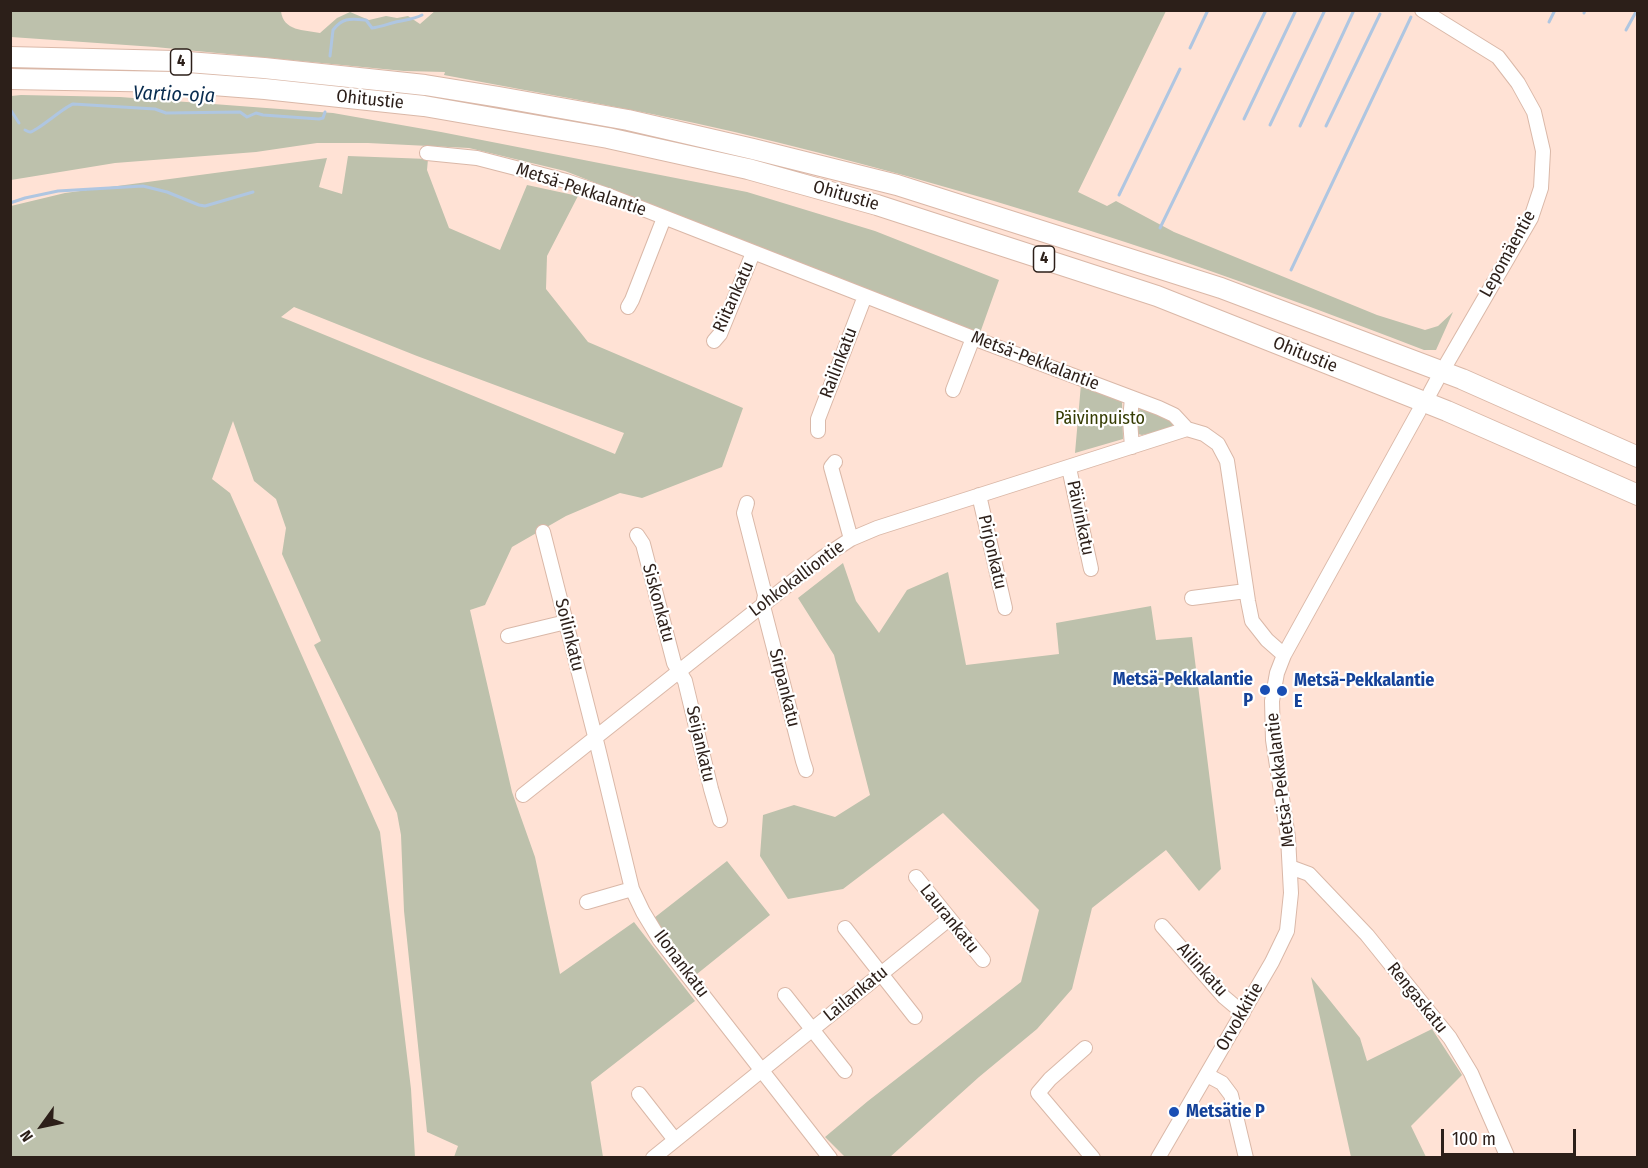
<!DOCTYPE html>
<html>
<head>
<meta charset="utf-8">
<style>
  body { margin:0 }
  #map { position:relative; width:1648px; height:1168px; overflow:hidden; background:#ffe2d5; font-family:"Fira Sans Condensed",sans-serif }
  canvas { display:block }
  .frame { position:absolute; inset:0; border:12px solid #2c1f19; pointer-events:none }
  .north { position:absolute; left:12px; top:1096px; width:60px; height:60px; -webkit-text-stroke:4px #fff; paint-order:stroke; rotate:237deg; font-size:16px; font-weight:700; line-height:24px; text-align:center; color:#2c1f19 }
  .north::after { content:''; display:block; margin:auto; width:21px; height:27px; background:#2c1f19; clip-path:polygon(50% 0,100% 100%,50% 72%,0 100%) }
  .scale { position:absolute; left:1441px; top:1129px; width:135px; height:27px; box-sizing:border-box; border:3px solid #2c1f19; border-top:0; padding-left:8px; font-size:18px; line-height:21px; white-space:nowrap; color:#2c1f19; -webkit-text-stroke:4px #fff; paint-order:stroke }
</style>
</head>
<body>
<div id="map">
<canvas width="1648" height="1168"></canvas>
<div class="frame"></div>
<div class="north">N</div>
<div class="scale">100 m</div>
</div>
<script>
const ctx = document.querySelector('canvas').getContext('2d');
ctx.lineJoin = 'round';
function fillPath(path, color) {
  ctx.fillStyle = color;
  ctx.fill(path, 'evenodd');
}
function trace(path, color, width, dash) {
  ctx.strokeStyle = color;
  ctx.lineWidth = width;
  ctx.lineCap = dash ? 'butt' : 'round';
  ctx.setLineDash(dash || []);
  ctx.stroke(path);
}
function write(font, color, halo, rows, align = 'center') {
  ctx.font = font + ' "Fira Sans Condensed",sans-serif';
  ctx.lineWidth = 4.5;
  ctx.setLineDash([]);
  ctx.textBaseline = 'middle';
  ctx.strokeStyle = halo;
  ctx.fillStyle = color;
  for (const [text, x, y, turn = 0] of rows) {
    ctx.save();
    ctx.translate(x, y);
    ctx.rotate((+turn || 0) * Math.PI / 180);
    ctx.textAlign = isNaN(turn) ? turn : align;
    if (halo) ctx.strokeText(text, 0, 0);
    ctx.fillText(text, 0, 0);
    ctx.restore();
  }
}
const green = new Path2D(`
  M436,10l730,1 -88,181 29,14 9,-5 58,31 203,83 48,15 13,-4 15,-14 -17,38h-12c-99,-38 -198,-75 -299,-108 -115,-38 -232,-71 -349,-100 -110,-28 -221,-46 -332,-67l1,-3 -41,-1 -249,-24 -144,-10v-26h270c2,20 23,19 39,22l17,-15 13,-6 19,8 17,-4 11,2 11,-2 12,8z
  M21,95l99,2 213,16 108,19 306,60 128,39 124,49 -19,53 -415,-162 -96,-23 -101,-5h-51l-61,9 -141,11 -104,17v-84z
  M348,156l80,3 -1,11 22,58 51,22 27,-65 51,11 -31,60 -1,33 42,53 155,66 -21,59 -80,31 -22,-5 -54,23 -54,31 -27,58 -15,5 42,182 23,65 25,117 74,-52 61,79 -104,81 12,75h-149l4,-11 -31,-14 -23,-221 -3,-76 -4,-22 -83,-168 7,-4 -39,-87 4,-26 -10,-29 -22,-18 -21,-60 -21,58 18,14 150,339 31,257 4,68 -404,1v-952l54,-13 262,-35 -8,29 23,7zM294,307l123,49 207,77 -9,21 -334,-137z
  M1081,384l41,15 1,40 -48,14z
  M1141,407l26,8 6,9 -1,4 -30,7 -4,-1c-3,-8 -2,-21 3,-27z
  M843,563l13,38 23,32 28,-43 41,-18 18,93 93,-11 -3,-31 95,-17 5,34 36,-3 29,232 -22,22 -33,-41 -74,58 -20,81 -35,40 -58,48 -89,80h-45l-20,-20 43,-36 153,-119 18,-72 -96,-97 -100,76 -55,10 -28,-43 3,-41 31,-10 41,12 35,-22 -36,-140 -36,-57z
  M727,861l43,54 -73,59 -43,-56z
  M1311,977l49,61 7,23 65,-32 30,46 -51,51 15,31h-75z`);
const stream = new Path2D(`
  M1584,13l1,-3
  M1549,22l6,-12
  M1626,30l11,-20
  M1190,48l18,-38
  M330,56l3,-26c10,-13 18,-11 33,-10l6,8c7,-1 13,-3 20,-5 10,-3 21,-3 30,-8
  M10,109l9,14
  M1244,119l52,-109
  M1270,125l55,-115
  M1300,126l54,-116
  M1326,126l54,-112
  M25,130c2,1 3,2 5,2 6,0 34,-25 43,-28l82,5 11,4 74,-1 7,5 9,-4 7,2 56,4 4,-1 2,-6
  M1119,195l61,-126
  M10,203l15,-5 33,-7 85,-5 24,6 32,13 6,1 48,-14
  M1160,228l106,-218
  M1291,270l120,-253`);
const minor = new Path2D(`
  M1422,10l76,47 20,26 16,29 9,39 -2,37 -10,30 -84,145
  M427,153l50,5 89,23 44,15 363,142 186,70 15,7 13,14 17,5 14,10 9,17 21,140 4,20 15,19 17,15
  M628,307l4,-7 32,-82
  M714,341l6,-7 33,-81
  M953,390l20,-52
  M1430,393l7,-13
  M818,431v-12l47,-123
  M1132,447l-2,-27 2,-22
  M835,462l-4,5 20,72
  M1069,468l22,101
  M979,495l26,113
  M747,503l-3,10 21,82 -2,11 40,155 3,9
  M543,532l55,216 34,141 11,23 17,28 170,218
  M637,535l6,9 31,119 11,18 26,108 9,31
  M1192,598l54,-7
  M508,636l58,-14
  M523,795l299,-237 29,-19 26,-11 310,-99
  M1290,867l19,7 58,61 83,103 21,35 37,85
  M916,877l67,83
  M587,902l45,-13
  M1162,926l62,71 19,16
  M845,928l70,89
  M785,995l60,76
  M1085,1048l-35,31 -12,14 55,65
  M1207,1075l15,8 9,12 15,63
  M639,1094l36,46
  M653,1158l296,-239
  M1158,1158l114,-196 15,-31 4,-38 -3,-56 -15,-97 -1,-39 5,-28 7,-18 135,-244`);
const highway = new Path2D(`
  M10,57l165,4 89,7 161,17 74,12 129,23 125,29 144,36 324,103 241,91 176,78
  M10,79l164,3 91,7 159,17 184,32 140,31 129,36 280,91 290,115 191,84`);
const markers = [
  [1265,690,6,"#1a4fb4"],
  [1282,691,6,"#1a4fb4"],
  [1174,1112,6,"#1a4fb4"]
];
const shields = [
  [181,62,21],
  [1044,259,21]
];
const shieldNames = [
  ["4",181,62],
  ["4",1044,259]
];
const streetNames = [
  ["Ohitustie",370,100,6],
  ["Metsä-Pekkalantie",581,190,18],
  ["Ohitustie",846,196,16],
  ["Lepomäentie",1508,254,-61],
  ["Riitankatu",734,297,-66],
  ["Ohitustie",1305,355,22],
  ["Metsä-Pekkalantie",1035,361,21],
  ["Railinkatu",839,363,-69],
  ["Päivinkatu",1080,518,78],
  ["Pirjonkatu",992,552,77],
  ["Lohkokalliontie",797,579,-37],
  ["Siskonkatu",658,603,75],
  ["Soilinkatu",569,635,76],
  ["Sirpankatu",784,688,76],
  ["Seijankatu",700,744,77],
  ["Metsä-Pekkalantie",1281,780,-97],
  ["Laurankatu",949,919,51],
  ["Ilonankatu",681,964,53],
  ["Ailinkatu",1202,970,48],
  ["Lailankatu",856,994,-39],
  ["Rengaskatu",1417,998,51],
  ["Orvokkitie",1240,1017,-60]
];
const parkNames = [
  ["Päivinpuisto",1100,419]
];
const transitNames = [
  ["Metsä-Pekkalantie",1253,680,"right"],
  ["P",1253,701,"right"],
  ["Metsä-Pekkalantie",1294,681],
  ["E",1294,702],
  ["Metsätie P",1186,1112]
];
const waterNames = [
  ["Vartio-oja",174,95,2]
];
fillPath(green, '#bdc1ac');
trace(stream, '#afc6e1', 3);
trace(minor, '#dab8a8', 16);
trace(highway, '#dab8a8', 22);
trace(minor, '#fff', 14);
trace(highway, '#fff', 20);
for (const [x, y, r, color] of markers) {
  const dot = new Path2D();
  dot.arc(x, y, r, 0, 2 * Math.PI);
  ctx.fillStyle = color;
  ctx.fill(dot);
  trace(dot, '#fff', 2);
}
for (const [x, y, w] of shields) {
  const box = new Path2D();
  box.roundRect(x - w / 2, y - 13, w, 26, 4.5);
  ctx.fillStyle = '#fff';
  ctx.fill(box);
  trace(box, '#2c1f19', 1.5);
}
write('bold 16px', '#2c1f19', null, shieldNames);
write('18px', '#2c1f19', '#fff', streetNames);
write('18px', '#353c03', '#fff', parkNames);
write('bold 18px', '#164399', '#fff', transitNames, 'left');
write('italic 20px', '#092c4f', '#fff', waterNames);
</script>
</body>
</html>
